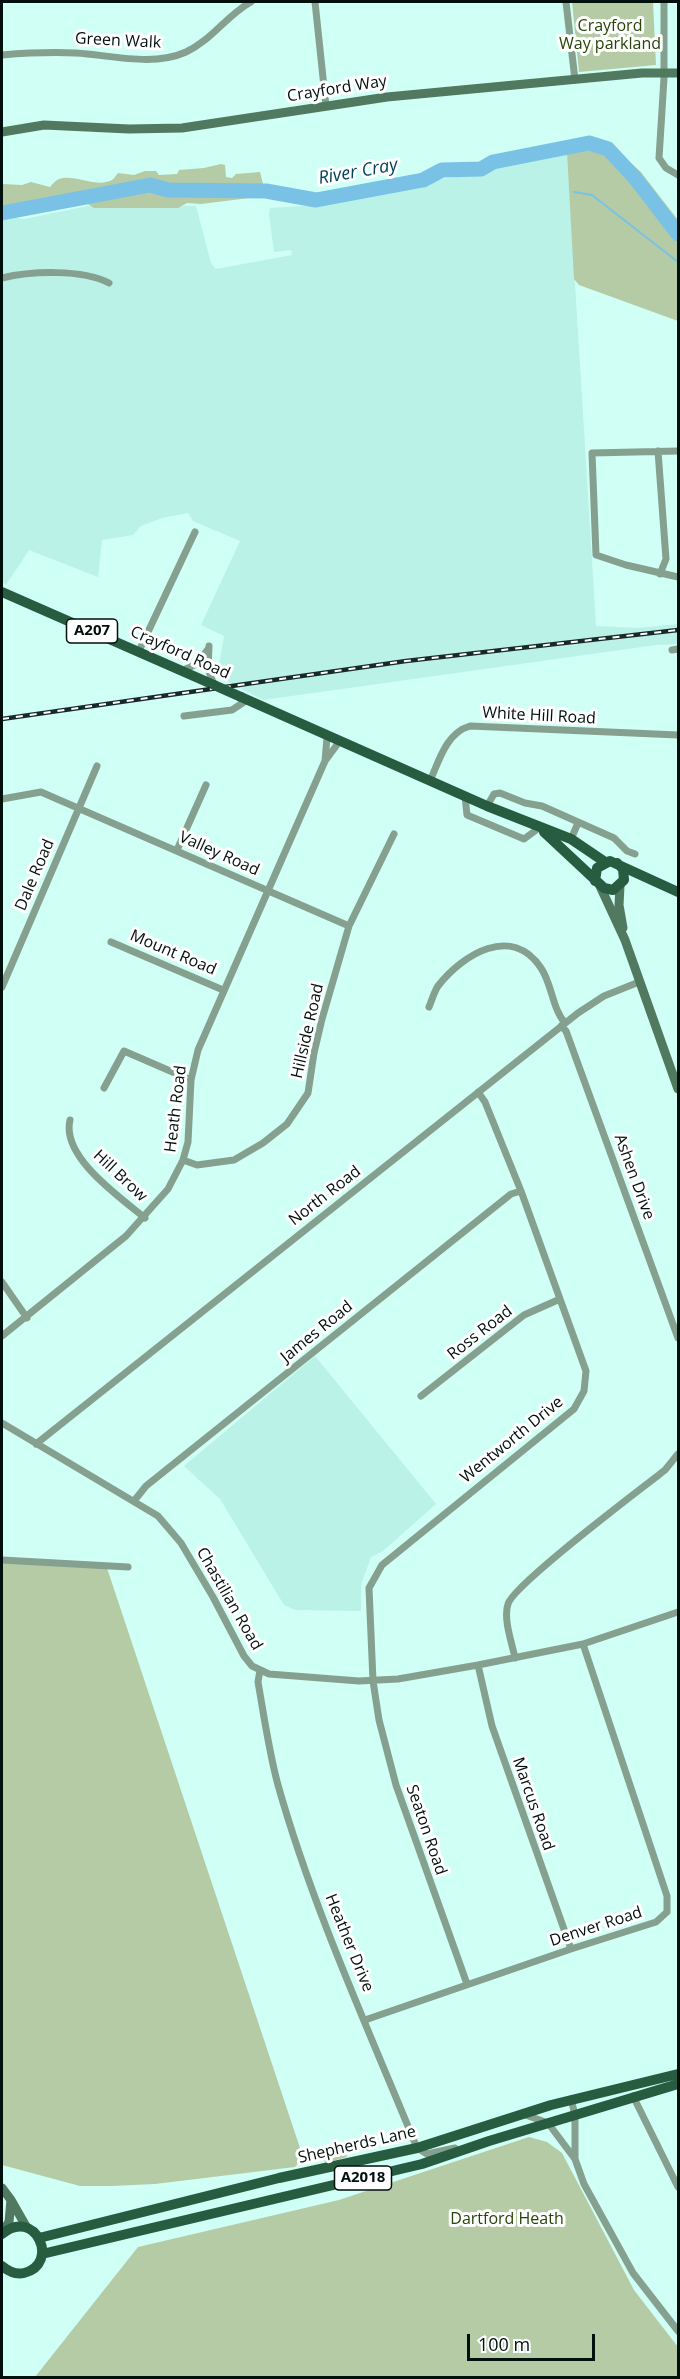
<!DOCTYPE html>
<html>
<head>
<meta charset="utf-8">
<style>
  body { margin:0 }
  #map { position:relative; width:680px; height:2379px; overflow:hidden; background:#cffff5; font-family:"Open Sans",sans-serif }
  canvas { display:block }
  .frame { position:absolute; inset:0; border:3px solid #010f0d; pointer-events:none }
  .scale { position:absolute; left:467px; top:2334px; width:128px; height:27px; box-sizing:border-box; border:3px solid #010f0d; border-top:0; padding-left:8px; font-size:18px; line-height:21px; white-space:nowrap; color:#010f0d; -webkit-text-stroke:4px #fff; paint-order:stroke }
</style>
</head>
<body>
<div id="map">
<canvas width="680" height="2379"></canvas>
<div class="frame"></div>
<div class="scale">100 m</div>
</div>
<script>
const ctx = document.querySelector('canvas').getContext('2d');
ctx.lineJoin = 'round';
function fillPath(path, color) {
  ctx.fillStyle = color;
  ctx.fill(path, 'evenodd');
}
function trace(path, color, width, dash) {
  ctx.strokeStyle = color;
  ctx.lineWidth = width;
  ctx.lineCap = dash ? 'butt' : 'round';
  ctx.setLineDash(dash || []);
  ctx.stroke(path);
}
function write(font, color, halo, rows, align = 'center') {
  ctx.font = font + ' "Open Sans",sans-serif';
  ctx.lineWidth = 6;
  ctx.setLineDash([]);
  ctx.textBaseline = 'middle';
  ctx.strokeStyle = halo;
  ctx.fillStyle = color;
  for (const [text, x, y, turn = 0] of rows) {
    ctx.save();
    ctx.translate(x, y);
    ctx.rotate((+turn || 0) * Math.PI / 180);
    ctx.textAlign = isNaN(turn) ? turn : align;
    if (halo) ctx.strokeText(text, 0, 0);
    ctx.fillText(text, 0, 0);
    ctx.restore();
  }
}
const built = new Path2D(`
  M567,153l29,473 42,2 40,-4v20l-22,1 -393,55 -46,-24 7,-40 -23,-11 39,-84 -47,-20 -5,-8 -26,5 -21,8 -8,9 -31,5 -4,37 -69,-27 -23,35 -4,-4v-365l22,3 73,-15 99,2 15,57 5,6 76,-14 -1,-5 -17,2 -5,-38 1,-6 49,-3z
  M315,1356l121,148 -53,47 -12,6 -10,28v26l-66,-1 -11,-5 -64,-106 -36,-33z`);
const green = new Path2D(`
  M572,2h81l3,63 -77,7z
  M587,140l23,5 30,26 38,49v101l-99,-36 -5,-6 -7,-126z
  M221,164l4,1 1,12 6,1 4,-4 24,-2 6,24 -65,8 -14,-1 -9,5h-84l-6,-4h-7l-79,13v-33l20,1 9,-3 19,5c2,-2 4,-5 7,-7 15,-8 39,9 55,0 3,-2 4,-5 6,-7l16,2 11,-4h11l3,4 18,-1 2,-4 25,-2z
  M2,1560l105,8 196,589 -8,10 -140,17 -43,2h-32l-78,-21z
  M529,2137l18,5 15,11 72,137 44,57v30h-643l103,-130 201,-47z
  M345,2151l2,6 -22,6 -2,-7z`);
const stream = new Path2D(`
  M574,192l18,3 86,67`);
const river = new Path2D(`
  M2,213l148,-28 18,5 98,1 50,9 107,-20 19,-10 39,-1 12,-7 96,-19 19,6 27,29 43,56`);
const street = new Path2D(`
  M315,2l11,104
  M566,2l9,78
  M664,2v76l-5,80 7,10 12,7
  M2,55c24,-2 49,-3 74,-2 34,2 77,14 110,-1 26,-12 41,-37 65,-50
  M2,278c29,-7 80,-9 107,5
  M658,451l8,108 -6,15
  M678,451l-86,2 4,102 30,10 52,12
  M209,646l-1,23 6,16
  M672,650l6,-1
  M139,651l56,-119
  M182,671l16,-8 10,-14
  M184,716l48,-6 15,-10
  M325,761l2,-24
  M430,781c9,-20 16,-48 40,-55l208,9
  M465,796l2,19 57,24 15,-11
  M2,799l39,-7 308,134
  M487,806l7,-12 6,-1 25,10 17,3 72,32 13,13 8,3
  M571,839l7,-16
  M177,850l29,-65
  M111,942l112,48
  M2,987l95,-221
  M429,1007c3,-7 5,-15 9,-21 25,-32 74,-62 103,-18 11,16 11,40 24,55
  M561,1026l5,5 112,307
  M104,1088l20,-37 67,29
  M70,1120c-9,37 50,77 75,98
  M183,1160l14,5 37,-5 29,-17 24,-19 21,-31 6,-40 8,-34 27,-93 45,-92
  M2,1282l25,36
  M2,1336l124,-100 42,-47 15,-29 5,-18 3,-62 7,-30 127,-289 14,-19
  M421,1396l103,-81 36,-16
  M2,1423l156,93 23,27 32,54 31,59 8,10 17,8 90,7 39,-2 80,-14 105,-21 95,-32
  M36,1444l542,-431 26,-17 35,-14
  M134,1501l12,-15 365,-292 10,-3
  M2,1560l126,7
  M515,1658c-3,-15 -12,-39 -7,-54 6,-20 132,-114 157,-134l13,-16
  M478,1665l14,61 79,223
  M260,1670l-2,12c6,34 11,70 20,103 35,124 90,243 139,363l10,6 28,-6
  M467,1984l-71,-199 -17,-65 -6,-39 -4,-93 13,-23 192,-156 10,-18 2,-20 -65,-180 -36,-89 -7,-10
  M365,2020l206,-71 85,-27 11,-10v-16l-84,-252
  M633,2096l45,91
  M571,2099l4,16v44
  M523,2114l25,9 27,36 9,25 49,89 45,58`);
const secondary = new Path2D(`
  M2,132l42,-7 85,4 53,-1 205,-31 255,-24h36
  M600,886l25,54 53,149
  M620,886l-1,19 4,23
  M2,2188l9,12 16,28
  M2,2233l7,-11 2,-22`);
const primary = new Path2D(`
  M2,592l212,93
  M241,697l246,109 84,33 34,23
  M544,832l60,56 9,2 11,-10 -1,-11 -6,-6
  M595,881l2,-13 13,-7 68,31
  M2,2234c33,-28 59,30 22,39 -9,2 -16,-2 -22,-7
  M39,2238l240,-60 138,-30 134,-43 127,-31
  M42,2254l380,-90 67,-23 189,-57`);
const rail = new Path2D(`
  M2,719l404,-58 272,-31`);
const primaryBridge = new Path2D(`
  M214,685l27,12`);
const shields = [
  [92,631,51],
  [363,2178,57]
];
const shieldNames = [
  ["A207",92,631],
  ["A2018",363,2178]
];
const parkNames = [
  ["Crayford",610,26],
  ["Way parkland",610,44],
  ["Dartford Heath",507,2219]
];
const streetNames = [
  ["Green Walk",118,41,3],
  ["Crayford Way",337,89,-9],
  ["Crayford Road",180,653,24],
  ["White Hill Road",539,716,3],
  ["Valley Road",219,854,24],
  ["Dale Road",35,875,-67],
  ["Mount Road",173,953,23],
  ["Hillside Road",308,1031,-77],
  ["Heath Road",176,1109,-83],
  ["Hill Brow",120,1176,43],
  ["Ashen Drive",634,1177,70],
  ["North Road",325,1196,-38],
  ["James Road",317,1332,-39],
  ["Ross Road",480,1333,-38],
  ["Wentworth Drive",512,1440,-39],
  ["Chastilian Road",229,1599,60],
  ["Marcus Road",533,1804,71],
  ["Seaton Road",426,1830,71],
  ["Denver Road",596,1927,-18],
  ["Heather Drive",349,1943,68],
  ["Shepherds Lane",357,2145,-13]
];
const waterNames = [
  ["River Cray",358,172,-10]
];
fillPath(built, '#baf2e8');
fillPath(green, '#b4cba6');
trace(stream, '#7ac2e5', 2);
trace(river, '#7ac2e5', 15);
trace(street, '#85a08f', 7);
trace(secondary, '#507960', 9);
trace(primary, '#275c40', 10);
trace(rail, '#182a27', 4.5);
trace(rail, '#fff', 2, [7]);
trace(primaryBridge, '#275c40', 10);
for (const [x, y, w] of shields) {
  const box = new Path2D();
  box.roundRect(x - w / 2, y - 12, w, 24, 4.5);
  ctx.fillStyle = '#fff';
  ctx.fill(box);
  trace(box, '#010f0d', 1.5);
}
write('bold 15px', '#010f0d', null, shieldNames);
write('16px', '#264507', '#fff', parkNames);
write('16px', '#010f0d', '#fff', streetNames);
write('italic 18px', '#01435a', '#fff', waterNames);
</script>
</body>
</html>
